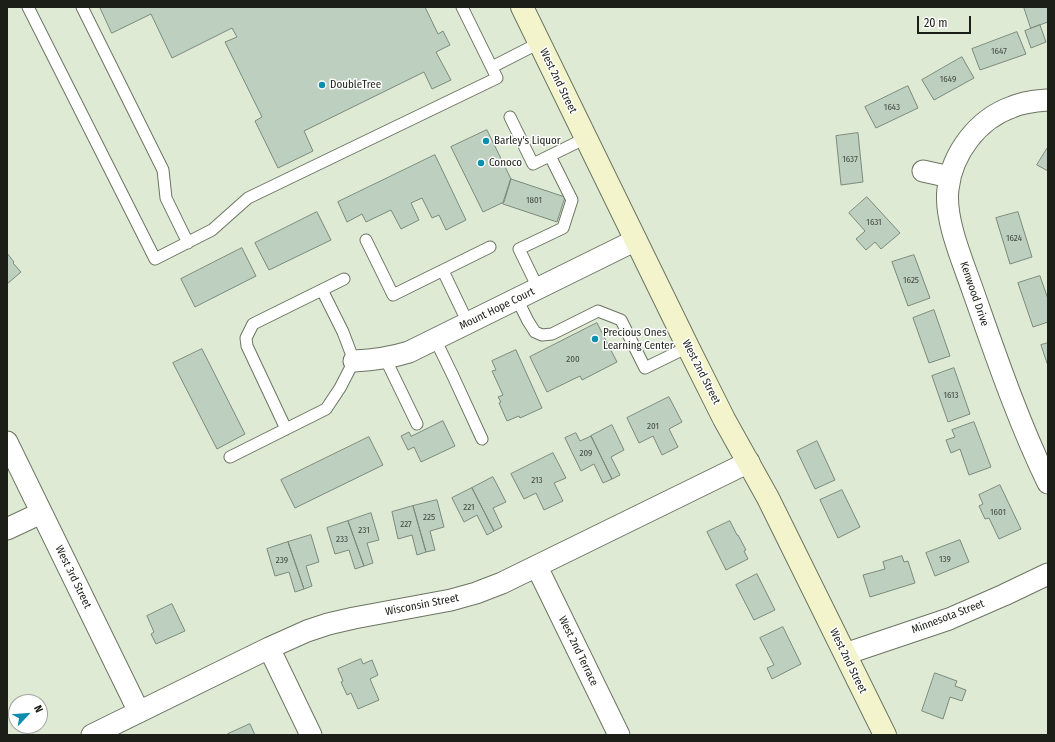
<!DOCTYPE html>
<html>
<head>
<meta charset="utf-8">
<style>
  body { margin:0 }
  #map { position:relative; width:1055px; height:742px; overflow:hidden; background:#dfead5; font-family:"Fira Sans Condensed",sans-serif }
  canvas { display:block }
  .frame { position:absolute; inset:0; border:8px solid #1b1f17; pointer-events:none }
  .north { position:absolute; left:8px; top:694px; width:40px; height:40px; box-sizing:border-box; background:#fff; border:1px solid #a4a5a2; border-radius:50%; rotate:64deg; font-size:11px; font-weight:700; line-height:16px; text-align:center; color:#1b1f17 }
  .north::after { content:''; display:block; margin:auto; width:14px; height:18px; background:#0e8eae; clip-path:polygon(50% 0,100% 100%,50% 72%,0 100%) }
  .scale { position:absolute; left:917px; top:16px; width:54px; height:18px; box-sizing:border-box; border:2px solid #1b1f17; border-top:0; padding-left:5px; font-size:12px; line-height:14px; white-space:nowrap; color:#1b1f17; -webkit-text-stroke:3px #fff; paint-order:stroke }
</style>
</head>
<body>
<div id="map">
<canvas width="1055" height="742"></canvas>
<div class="frame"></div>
<div class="north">N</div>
<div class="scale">20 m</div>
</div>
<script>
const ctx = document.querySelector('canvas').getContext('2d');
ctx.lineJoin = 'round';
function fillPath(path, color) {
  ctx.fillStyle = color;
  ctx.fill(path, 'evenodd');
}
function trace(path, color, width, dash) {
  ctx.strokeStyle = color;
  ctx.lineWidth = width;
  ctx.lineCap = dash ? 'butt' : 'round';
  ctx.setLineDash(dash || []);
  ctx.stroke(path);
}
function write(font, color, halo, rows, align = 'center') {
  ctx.font = font + ' "Fira Sans Condensed",sans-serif';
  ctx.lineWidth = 3;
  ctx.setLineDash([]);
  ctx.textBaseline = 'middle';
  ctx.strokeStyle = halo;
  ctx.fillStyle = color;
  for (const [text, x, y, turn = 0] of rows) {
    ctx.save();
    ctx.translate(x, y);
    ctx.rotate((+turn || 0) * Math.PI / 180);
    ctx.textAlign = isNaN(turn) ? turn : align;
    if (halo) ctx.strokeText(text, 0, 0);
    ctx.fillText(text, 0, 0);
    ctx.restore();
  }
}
const building = new Path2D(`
  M100,7h325l13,27 5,-3 7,14 -14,7 15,28 -19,9 -8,-17 -120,59 9,20 -35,17 -23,-47 7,-4 -37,-75 12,-5 -5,-9 -60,30 -21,-44 -39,19z
  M1024,7h24v15l-17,6z
  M1040,25l6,17 -15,6 -6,-17z
  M1017,32l9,22 -46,16 -8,-21z
  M962,57l12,21 -40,22 -12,-20z
  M908,86l10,22 -42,20 -11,-21z
  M487,130l24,49 -7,23 -21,10 -32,-65z
  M858,133l5,49 -22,3 -5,-49z
  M1048,147v24l-11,-6z
  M435,155l31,65 -20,10 -7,-15 -7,3 -10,-20 -11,5 8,17 -18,9 -10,-19 -25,12 -4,-8 -15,8 -9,-20z
  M511,179l54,18 -8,25 -54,-18z
  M867,197l33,36 -19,16 -6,-7 -9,8 -10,-11 9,-8 -16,-18z
  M317,212l14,28 -62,30 -14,-27z
  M1018,212l14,45 -22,7 -14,-46z
  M242,248l14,28 -61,31 -14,-28z
  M7,253l7,9 -1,1 8,9 -14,12z
  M914,255l16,43 -22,8 -16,-44z
  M1040,276l8,23v23l-15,5 -15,-44z
  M934,310l16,46 -21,7 -16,-45z
  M597,323l20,39 -35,18 -2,-4 -33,16 -17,-35z
  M1048,343v23l-7,-21z
  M202,349l43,85 -28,15 -44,-86z
  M516,350l26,58 -22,10 -1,-2 -12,5 -8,-18 2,-1 -3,-5 5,-2 -11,-24 4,-1 -4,-9z
  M954,368l16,46 -22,8 -16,-46z
  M669,397l13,25 -13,7 9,18 -16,8 -9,-19 -14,7 -12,-25z
  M443,421l12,25 -34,16 -7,-15 -6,3 -7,-14 8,-4 2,4z
  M974,422l17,45 -22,8 -9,-26 -9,4 -5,-13 9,-3 -3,-7z
  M612,425l12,25 -13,7 9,18 -8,4 -21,-43z
  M576,433l4,8 11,-5 21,43 -9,4 -9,-19 -13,7 -16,-33z
  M369,437l14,28 -88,43 -14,-28z
  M817,441l18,39 -20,9 -18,-38z
  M553,453l13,25 -12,5 9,18 -19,9 -8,-17 -12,6 -13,-25z
  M493,477l13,25 -13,6 9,19 -8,4 -22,-43z
  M1000,485l21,44 -22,10 -10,-21 -4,1 -6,-13 4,-2 -4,-9z
  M472,488l22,43 -7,4 -10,-20 -13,7 -12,-24z
  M842,490l18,37 -22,11 -18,-38z
  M437,500l7,27 -14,4 5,19 -9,2 -13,-46z
  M413,506l13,46 -9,3 -5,-20 -14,4 -6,-27z
  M371,513l8,27 -12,3 6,20 -9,3 -16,-45z
  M348,521l16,45 -9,3 -6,-19 -14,4 -8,-26z
  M730,521l7,14h1l8,15 -2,1 4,8 -22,11 -19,-38z
  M311,535l8,27 -13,4 6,20 -8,3 -16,-47z
  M960,540l9,22 -34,14 -9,-23z
  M288,542l16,47 -9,3 -6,-20 -14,4 -8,-27z
  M902,556l2,6 4,-1 7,22 -45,14 -7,-22 22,-6 -2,-7z
  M757,574l18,36 -21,10 -18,-35z
  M172,604l13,27 -29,13 -5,-10 3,-2 -7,-16z
  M783,627l18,37 -29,15 -5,-11 7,-3 -14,-27z
  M361,659l2,5 9,-4 6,15 -8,4 9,21 -21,9 -7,-16 -4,2 -6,-13 2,-1 -5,-12z
  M935,673l22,8 -2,5 11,4 -4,11 -12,-4 -7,22 -21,-8z
  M250,724l5,11h-26l-1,-1z`);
const lane = new Path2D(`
  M28,7l127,252 57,-29 36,-32 249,-120 -35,-71
  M82,7l81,163 3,28 22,45
  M492,67l47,-24
  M510,117l23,47 53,-26
  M366,240l27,55 97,-48
  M443,271l25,52
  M538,288l-19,-39 44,-21 9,-28 -22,-44
  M517,299l11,22 7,11 7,3 10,-1 46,-23 23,9 24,48 43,-21
  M435,339l18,37 29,63
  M385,358l32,66
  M286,429l-39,-83 -1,-8 7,-14 91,-45
  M230,457l96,-48 14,-21 14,-27 -11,-29 -21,-42`);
const street = new Path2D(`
  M1048,100c-12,1 -25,2 -36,7 -34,12 -60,46 -64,82 -4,30 15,73 25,102 23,65 45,130 75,192
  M923,171l27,6
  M354,361c20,-1 36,-3 55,-9l227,-112
  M7,442l132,270
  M7,529l34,-16
  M537,567l82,168
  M269,648l42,87
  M845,654l104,-35 55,-24 44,-21
  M92,735l177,-87 38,-17 21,-7 26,-6 97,-18 25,-7 26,-10 247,-121`);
const secondary = new Path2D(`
  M522,7l166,340 36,72 44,79 117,237`);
const markers = [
  [322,85,4,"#0e8eae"],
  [486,141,4,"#0e8eae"],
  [481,163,4,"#0e8eae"],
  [595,339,4,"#0e8eae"]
];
const numberNames = [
  ["1647",999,51],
  ["1649",948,79],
  ["1643",892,107],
  ["1637",850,159],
  ["1801",534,200],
  ["1631",874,222],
  ["1624",1014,238],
  ["1625",911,280],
  ["200",573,359],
  ["1613",951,395],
  ["201",653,426],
  ["209",586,453],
  ["213",537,480],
  ["221",469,507],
  ["1601",998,512],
  ["225",429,517],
  ["227",406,524],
  ["231",364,530],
  ["233",342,539],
  ["139",945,559],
  ["239",282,560]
];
const streetNames = [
  ["West 2nd Street",558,81,64],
  ["Kenwood Drive",974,294,71],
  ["Mount Hope Court",497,309,-26],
  ["West 2nd Street",701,372,63],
  ["West 3rd Street",73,577,64],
  ["Wisconsin Street",422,605,-11],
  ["Minnesota Street",948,617,-21],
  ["West 2nd Terrace",578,651,64],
  ["West 2nd Street",848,661,64]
];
const poiNames = [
  ["DoubleTree",330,85],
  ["Barley's Liquor",494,141],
  ["Conoco",489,163],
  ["Precious Ones",603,333],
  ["Learning Center",603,346]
];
fillPath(building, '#bdcfbe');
trace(building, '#7a8a7b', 1);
trace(lane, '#6c7562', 13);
trace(street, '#6c7562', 23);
trace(secondary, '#6c7562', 24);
trace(lane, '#fff', 11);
trace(street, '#fff', 21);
trace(secondary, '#f3f4cc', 22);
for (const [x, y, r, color] of markers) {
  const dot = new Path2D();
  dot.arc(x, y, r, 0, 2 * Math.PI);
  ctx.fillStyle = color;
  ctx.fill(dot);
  trace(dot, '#fff', 1.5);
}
write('9px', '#444b41', null, numberNames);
write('11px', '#1b1f17', '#fff', streetNames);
write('11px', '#1b1f17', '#fff', poiNames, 'left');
</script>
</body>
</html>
